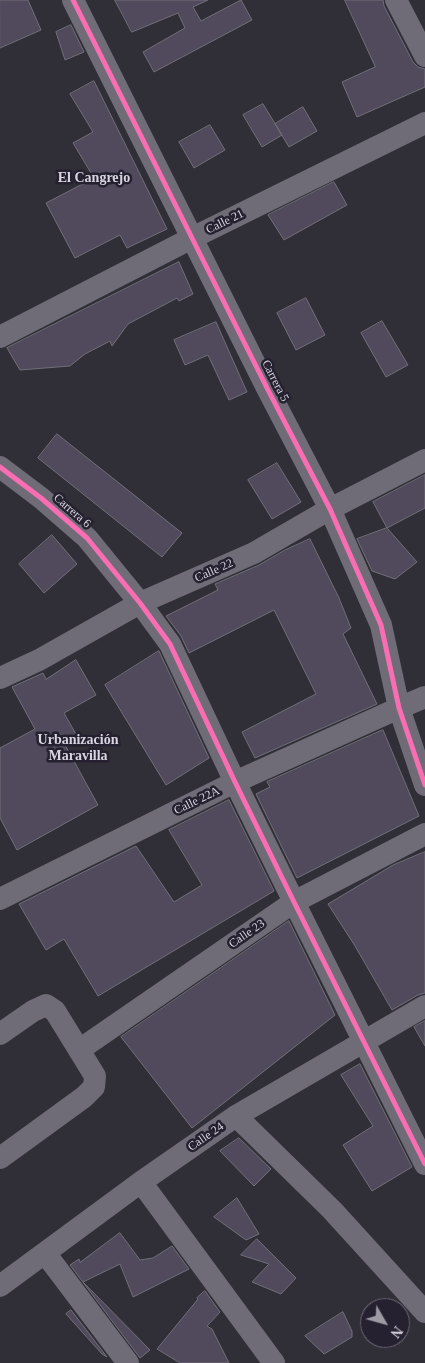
<!DOCTYPE html>
<html>
<head>
<meta charset="utf-8">
<style>
  body { margin:0 }
  #map { position:relative; width:425px; height:1363px; overflow:hidden; background:#302e36; font-family:"Times New Roman",serif }
  canvas { display:block }
  .north { position:absolute; left:360px; top:1298px; width:50px; height:50px; box-sizing:border-box; background:#252130; border:1px solid #6d6976; border-radius:50%; rotate:128deg; font-size:14px; font-weight:700; line-height:20px; text-align:center; color:#d8d5e0 }
  .north::after { content:''; display:block; margin:auto; width:18px; height:22px; background:#9d9ba4; clip-path:polygon(50% 0,100% 100%,50% 72%,0 100%) }
</style>
</head>
<body>
<div id="map">
<canvas width="425" height="1363"></canvas>
<div class="north">N</div>
</div>
<script>
const ctx = document.querySelector('canvas').getContext('2d');
ctx.lineJoin = 'round';
function fillPath(path, color) {
  ctx.fillStyle = color;
  ctx.fill(path, 'evenodd');
}
function trace(path, color, width, dash) {
  ctx.strokeStyle = color;
  ctx.lineWidth = width;
  ctx.lineCap = dash ? 'butt' : 'round';
  ctx.setLineDash(dash || []);
  ctx.stroke(path);
}
function write(font, color, halo, rows, align = 'center') {
  ctx.font = font + ' "Times New Roman",serif';
  ctx.lineWidth = 5;
  ctx.setLineDash([]);
  ctx.textBaseline = 'middle';
  ctx.strokeStyle = halo;
  ctx.fillStyle = color;
  for (const [text, x, y, turn = 0] of rows) {
    ctx.save();
    ctx.translate(x, y);
    ctx.rotate((+turn || 0) * Math.PI / 180);
    ctx.textAlign = isNaN(turn) ? turn : align;
    if (halo) ctx.strokeText(text, 0, 0);
    ctx.fillText(text, 0, 0);
    ctx.restore();
  }
}
const building = new Path2D(`
  M0,0h28l13,30 -41,18z
  M115,0h93l-15,7 8,14 40,-21 11,20 -98,52 -11,-20 42,-24 -7,-15 -46,19z
  M345,0h38l1,6 29,56 5,5 7,2v18l-68,30 -15,-35 33,-15z
  M71,25l13,27 -19,8 -9,-28z
  M94,81l73,148 -40,19 -7,-13 -45,23 -29,-55 48,-25 -21,-35 20,-11 -23,-38z
  M263,104l19,31 -20,12 -19,-32z
  M303,107l14,24 -28,16 -14,-23z
  M210,125l15,25 -31,18 -15,-26z
  M334,182l13,23 -63,35 -16,-25z
  M179,262l14,32 -14,7 -2,-3 -49,26 -16,22 -2,-5 -25,13 -15,12 -50,4 -13,-22z
  M306,298l19,37 -29,15 -19,-37z
  M382,321l26,44 -22,12 -25,-44z
  M216,322l31,70 -18,8 -21,-45 -23,10 -11,-25z
  M57,434l125,99 -20,24 -124,-99z
  M277,463l24,39 -29,17 -24,-39z
  M425,475v33l-38,20 -14,-26z
  M387,528l30,34 -22,17 -23,-8 -15,-32z
  M52,535l25,29 -33,29 -25,-29z
  M310,539l29,59 12,30 -8,6 34,70 -122,54 -13,-26 74,-38 -42,-84 -85,43 -8,-17 -15,-20 52,-26 -3,-6 44,-19 26,-15z
  M159,651l50,107 -43,27 -61,-100z
  M76,660l20,35 -32,18 13,23 -13,7 34,62 -81,45 -17,-32v-70l35,-19 -23,-42 31,-14 3,6z
  M383,730l36,86 -122,62 -41,-84 14,-7 -3,-5z
  M229,800l45,91 -176,105 -34,-57 -18,11 -27,-46 117,-58 38,56 28,-17 -33,-55z
  M425,852v141l-7,2 -26,15 -37,-64 -27,-42 65,-39z
  M289,921l46,94 -143,113 -71,-91z
  M425,1021v25l-11,-19z
  M360,1064l52,103 -40,24 -29,-46 30,-19 -32,-51z
  M239,1138l32,31 -17,17 -34,-35z
  M237,1198l22,36 -13,6 -32,-23z
  M120,1233l20,27 13,-2 19,-12 17,23 -56,28 -13,-33 -37,18 67,68 -10,8 -70,-93 9,-6 1,3z
  M257,1239l39,39 -15,16 -29,-12 17,-18 -28,-9z
  M205,1291l15,21 -13,14 5,3 17,34h-49l-23,-14 41,-50 -1,-1z
  M71,1310l36,47 -5,-3 -36,-40z
  M343,1312l9,19v6l-28,17 -19,-18z`);
const minor = new Path2D(`
  M73,0l194,388 63,121 51,116 18,83 26,77
  M396,0l29,56
  M0,337l192,-99 233,-115
  M0,467l41,31 46,40 53,65 30,41 65,138 59,120 131,262
  M0,678l39,-18 101,-57 114,-50 76,-44 95,-49
  M0,899l235,-117 164,-74 26,-11
  M0,1034l33,-23 13,-6 9,6 40,65 -1,11 -10,10 -84,61
  M79,1050l215,-148 131,-68
  M236,1116l96,94 93,102
  M141,1182l133,181
  M45,1253l83,110
  M0,1286l141,-104 95,-66 189,-110`);
const cycleway = new Path2D(`
  M73,0l194,388 63,121 51,116 18,83 26,77
  M0,467l41,31 46,40 53,65 30,41 65,138 59,120 131,262`);
const streetNames = [
  ["Calle 21",225,222,-26],
  ["Carrera 5",275,381,63],
  ["Carrera 6",72,511,41],
  ["Calle 22",214,571,-24],
  ["Calle 22A",197,801,-26],
  ["Calle 23",247,934,-35],
  ["Calle 24",206,1137,-35]
];
const neighbourhoodNames = [
  ["El Cangrejo",94,178],
  ["Urbanización",78,740],
  ["Maravilla",78,756]
];
fillPath(building, '#504a5c');
trace(building, '#716f77', 1);
trace(minor, '#6f6b77', 22);
trace(cycleway, '#f96db3', 5);
write('12px', '#d8d5e0', '#252130', streetNames);
write('bold 14px', '#d8d5e0', '#252130', neighbourhoodNames);
</script>
</body>
</html>
